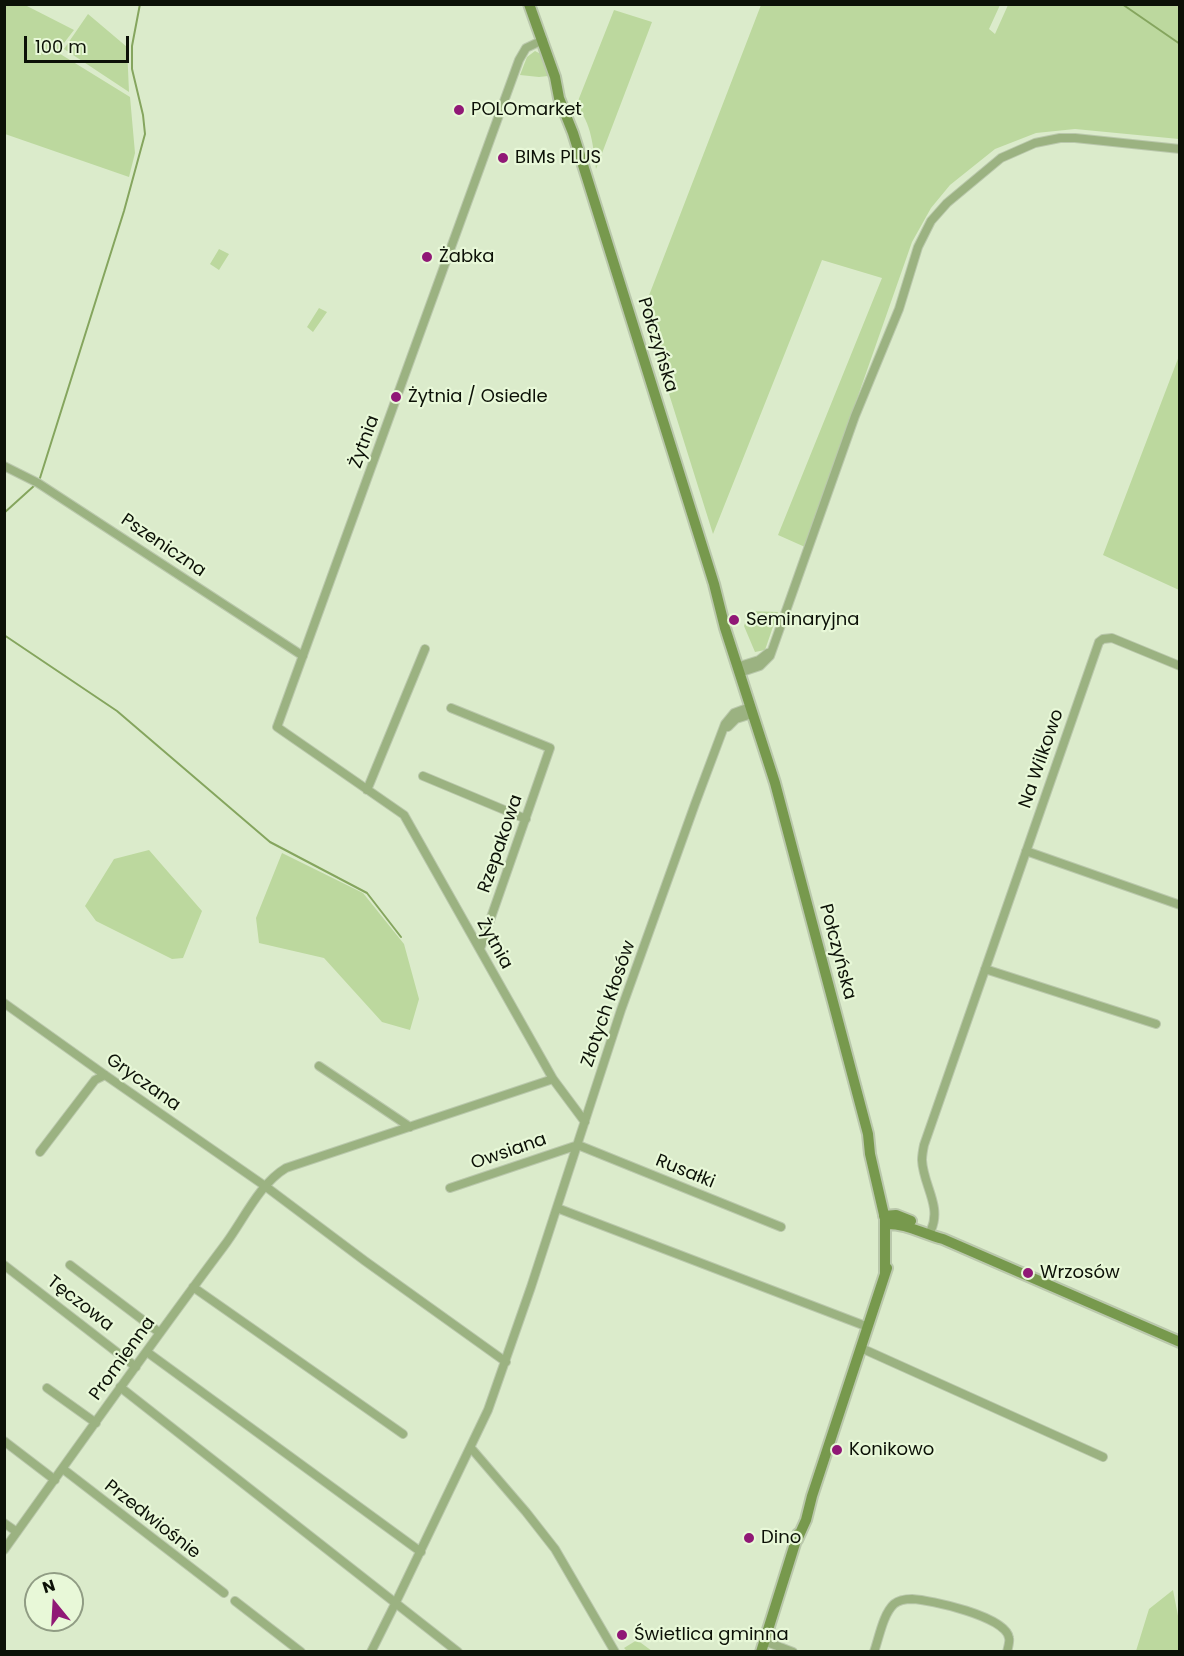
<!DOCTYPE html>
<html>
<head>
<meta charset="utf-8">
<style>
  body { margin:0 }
  #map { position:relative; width:1184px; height:1656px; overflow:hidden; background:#dbebcb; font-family:Poppins,sans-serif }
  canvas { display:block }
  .frame { position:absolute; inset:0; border:6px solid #0c1107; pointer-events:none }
  .north { position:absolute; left:24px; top:1572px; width:60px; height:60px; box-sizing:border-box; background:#e8f8d8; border:2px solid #909c84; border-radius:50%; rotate:342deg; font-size:16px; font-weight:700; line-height:24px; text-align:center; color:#0c1107 }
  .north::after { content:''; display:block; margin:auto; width:21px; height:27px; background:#901876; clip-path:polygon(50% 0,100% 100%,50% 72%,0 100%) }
  .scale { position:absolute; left:24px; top:36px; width:105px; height:27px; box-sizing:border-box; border:3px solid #0c1107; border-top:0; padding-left:8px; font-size:18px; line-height:21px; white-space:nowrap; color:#0c1107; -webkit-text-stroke:4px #e8f8d8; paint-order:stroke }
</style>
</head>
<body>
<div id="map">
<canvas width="1184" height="1656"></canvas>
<div class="frame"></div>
<div class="north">N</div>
<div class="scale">100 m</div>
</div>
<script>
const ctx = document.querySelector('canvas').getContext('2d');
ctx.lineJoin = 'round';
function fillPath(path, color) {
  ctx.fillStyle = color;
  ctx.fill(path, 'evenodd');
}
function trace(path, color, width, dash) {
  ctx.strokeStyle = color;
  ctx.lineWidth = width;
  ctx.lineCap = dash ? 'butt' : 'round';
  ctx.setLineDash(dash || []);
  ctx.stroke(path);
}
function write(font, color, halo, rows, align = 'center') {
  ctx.font = font + ' Poppins,sans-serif';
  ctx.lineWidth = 4.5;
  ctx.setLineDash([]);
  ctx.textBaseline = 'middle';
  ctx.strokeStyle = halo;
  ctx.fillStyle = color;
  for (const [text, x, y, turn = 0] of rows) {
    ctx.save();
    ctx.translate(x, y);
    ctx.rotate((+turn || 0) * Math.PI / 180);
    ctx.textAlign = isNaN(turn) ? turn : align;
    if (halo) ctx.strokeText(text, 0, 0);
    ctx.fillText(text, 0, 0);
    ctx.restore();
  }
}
const green = new Path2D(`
  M5,4l20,1 49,25 -17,22 73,45 5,56 -6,24 -124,-43z
  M761,5h239l-11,24 6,5 13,-29h171v134l-104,-10 -39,4 -41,16 -45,36 -19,23 -19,34 -107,305 -27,-12 104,-257 -60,-18 -109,274 -70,-223z
  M614,10l38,12 -56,147c-3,-21 -4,-47 -20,-63z
  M88,14l39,33 2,45 -65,-43z
  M535,51l6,3 7,22 -9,1 -19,-2 7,-18z
  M219,249l10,5 -10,16 -9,-6z
  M319,308l8,4 -14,20 -6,-5z
  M1179,356v234l-76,-35z
  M749,611l29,1 -13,38 -10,2 -11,-26z
  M149,850l53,61 -19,47 -11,1 -76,-38 -11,-15 29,-47z
  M282,853l81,40 41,51 15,55 -9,31 -28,-8 -58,-64 -65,-15 -3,-25z
  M1173,1590l6,31v30h-43l13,-42z
  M637,1640l15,11h-25l-3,-3z`);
const stream = new Path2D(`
  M1122,4l58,40
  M40,478l84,-267 21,-77 -2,-19 -11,-46v-23l8,-42
  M4,513l31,-28
  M4,635l113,76 153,131 97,51 34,44`);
const street = new Path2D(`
  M543,40l-17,8 -7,12 -242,667 127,88 149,264 32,43
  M4,466l34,17 265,173
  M743,665l16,-5 9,-7
  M745,671l15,-5 10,-10 85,-240 44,-107 19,-62 13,-26 16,-18 54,-45 34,-15 25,-5h15l105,11
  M451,708l99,40 -70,201
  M728,727l8,-8 16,-5
  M423,776l103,43
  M367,790l58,-141
  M1026,851l154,54
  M985,969l171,55
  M4,1003l101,72 160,111 100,75 141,101
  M319,1066l91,61
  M40,1152l55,-72 10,-5
  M450,1188l128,-43 203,82
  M557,1208l311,119
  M931,1230c11,-24 -8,-45 -9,-70 0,-5 1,-10 2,-15l175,-503 4,-3 9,-1 68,28
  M4,1265l132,102
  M70,1265l90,68
  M193,1287l210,147
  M861,1348l242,109
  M147,1352l274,200
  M120,1387l338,265
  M47,1388l49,35
  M4,1441l51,39
  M471,1448l55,64 29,37 60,103
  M63,1469l161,124
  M4,1523l13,9
  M4,1550c73,-102 145,-204 220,-304 19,-25 35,-62 62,-78l267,-89
  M235,1601l66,51
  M764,1641l29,11
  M371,1652l24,-48 93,-194 43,-123 90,-277 74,-206 30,-80 9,-11 16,-6
  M874,1652c5,-14 9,-38 20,-48 5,-4 11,-5 18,-5 18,1 94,17 97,39 1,3 -1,10 -2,14`);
const secondary = new Path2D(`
  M529,4l26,73 4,21 14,35 141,451 11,44 50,155 93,351 2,20 15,65v54
  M884,1216l12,-1 15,6
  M885,1224c21,-1 38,10 58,15l237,103
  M797,1540l9,-20 6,-24 75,-228
  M761,1652l37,-118`);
const markers = [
  [459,110,6,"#901876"],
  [503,158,6,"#901876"],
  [427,257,6,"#901876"],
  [396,397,6,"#901876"],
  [734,620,6,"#901876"],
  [1028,1273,6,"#901876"],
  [837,1450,6,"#901876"],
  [749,1538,6,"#901876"],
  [622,1635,6,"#901876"]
];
const poiNames = [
  ["POLOmarket",471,110],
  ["BIMs PLUS",515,158],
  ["Żabka",439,257],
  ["Żytnia / Osiedle",408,397],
  ["Seminaryjna",746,620],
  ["Wrzosów",1040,1273],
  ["Konikowo",849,1450],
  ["Dino",761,1538],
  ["Świetlica gminna",634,1635]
];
const streetNames = [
  ["Połczyńska",657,345,73],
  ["Żytnia",365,442,-70],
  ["Pszeniczna",163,546,34],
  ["Na Wilkowo",1042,759,-71],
  ["Rzepakowa",501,844,-71],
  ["Żytnia",494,944,61],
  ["Połczyńska",837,952,75],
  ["Złotych Kłosów",609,1004,-71],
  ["Gryczana",143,1083,35],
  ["Owsiana",509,1152,-19],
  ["Rusałki",685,1172,22],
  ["Tęczowa",80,1304,38],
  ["Promienna",123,1359,-54],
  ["Przedwiośnie",152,1520,38]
];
fillPath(green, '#bcd89e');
trace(stream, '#85a55e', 2);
trace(street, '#bac8ac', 10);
trace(secondary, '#bac8ac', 14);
trace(street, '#9bb281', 8);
trace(secondary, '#77994d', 10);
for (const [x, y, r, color] of markers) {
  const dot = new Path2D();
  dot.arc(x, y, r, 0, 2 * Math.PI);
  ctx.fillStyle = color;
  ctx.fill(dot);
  trace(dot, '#e8f8d8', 2);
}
write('18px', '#0c1107', '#e8f8d8', poiNames, 'left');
write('18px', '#0c1107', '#e8f8d8', streetNames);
</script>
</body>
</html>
